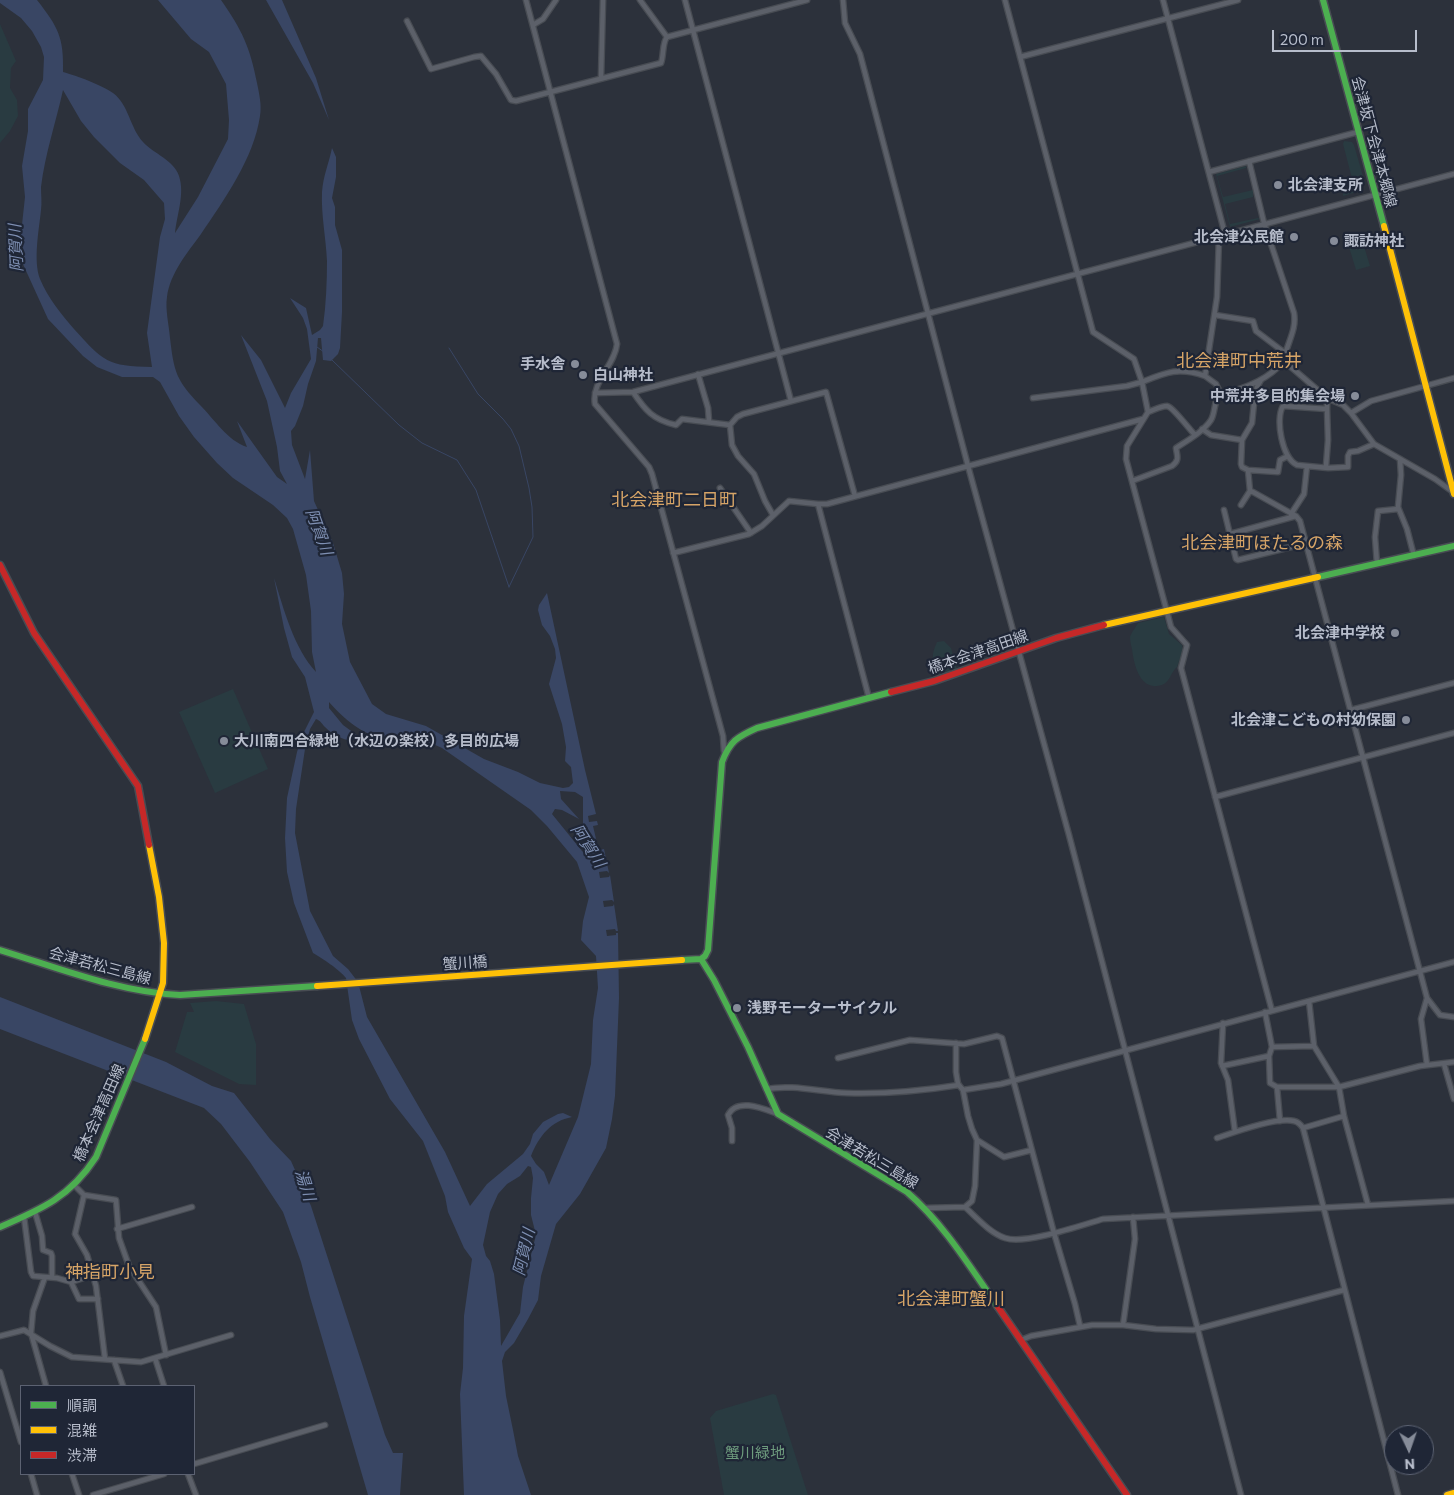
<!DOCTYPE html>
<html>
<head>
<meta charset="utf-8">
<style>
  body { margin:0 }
  #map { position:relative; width:1454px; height:1495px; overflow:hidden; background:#2c313b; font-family:Commissioner,"Noto Sans JP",sans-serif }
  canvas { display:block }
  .legend { position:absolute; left:20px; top:1385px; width:175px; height:90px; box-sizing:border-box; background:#1f2636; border:1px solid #5c6272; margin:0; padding:6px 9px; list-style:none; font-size:15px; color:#b7bdcb }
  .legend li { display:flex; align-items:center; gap:10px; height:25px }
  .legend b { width:25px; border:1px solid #5c6272 }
  .north { position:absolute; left:1384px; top:1425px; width:50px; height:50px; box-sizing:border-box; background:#1f2636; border:1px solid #5c6272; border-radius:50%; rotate:177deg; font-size:14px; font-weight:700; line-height:20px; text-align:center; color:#b7bdcb }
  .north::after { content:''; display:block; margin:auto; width:18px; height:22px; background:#868c99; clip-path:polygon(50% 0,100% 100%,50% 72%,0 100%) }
  .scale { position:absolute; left:1272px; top:30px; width:145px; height:22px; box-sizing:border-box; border:2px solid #b7bdcb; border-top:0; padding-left:6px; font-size:15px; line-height:18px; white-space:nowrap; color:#b7bdcb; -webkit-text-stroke:4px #1f2636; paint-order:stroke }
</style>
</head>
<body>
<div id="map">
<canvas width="1454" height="1495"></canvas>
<ul class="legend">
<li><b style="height:6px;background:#4caf50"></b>順調</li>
<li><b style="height:6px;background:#ffc107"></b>混雑</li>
<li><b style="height:6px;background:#c62828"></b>渋滞</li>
</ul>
<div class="north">N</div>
<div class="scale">200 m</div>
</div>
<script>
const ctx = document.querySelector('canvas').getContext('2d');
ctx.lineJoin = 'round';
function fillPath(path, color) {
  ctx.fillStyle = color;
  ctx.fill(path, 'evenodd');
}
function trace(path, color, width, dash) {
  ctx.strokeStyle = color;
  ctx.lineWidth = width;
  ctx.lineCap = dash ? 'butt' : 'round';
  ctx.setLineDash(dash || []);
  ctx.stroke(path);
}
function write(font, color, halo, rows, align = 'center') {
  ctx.font = font + ' Commissioner,"Noto Sans JP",sans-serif';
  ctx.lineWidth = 4.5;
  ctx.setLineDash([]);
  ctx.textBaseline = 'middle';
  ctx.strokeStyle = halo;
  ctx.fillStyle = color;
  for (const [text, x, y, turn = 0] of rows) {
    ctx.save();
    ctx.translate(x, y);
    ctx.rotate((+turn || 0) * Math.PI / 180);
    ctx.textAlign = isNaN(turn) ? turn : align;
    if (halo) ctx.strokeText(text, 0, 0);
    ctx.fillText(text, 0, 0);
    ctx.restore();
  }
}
const green = new Path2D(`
  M0,24l16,37 -5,7 -1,20 7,12 1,16 -8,15 -10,12z
  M1344,141l8,1 2,3 11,38 -5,8 -17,5v-7l11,-3 -11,-42z
  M1246,166v2l-29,8 6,21 30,-7v7l-28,7 5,20 28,-6 2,1 -30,8 -14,-53z
  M1363,243l7,23 -14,4 -7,-23z
  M1164,617l5,17 13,11 1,5 -6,17c-6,5 -7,15 -15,18 -22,7 -28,-20 -30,-36 -1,-3 -2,-9 -2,-12 1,-4 6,-10 8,-14z
  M944,641l7,7 6,22 -18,6c-8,-12 -8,-22 -2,-34z
  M233,689l35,80 -53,24 -36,-81z
  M216,1001l28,3 12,40v41l-17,-1 -64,-32 12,-40h7l-4,-9z
  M773,1394l3,1 32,100h-84l-14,-77 6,-7z`);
const water = new Path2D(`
  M0,0h37c21,27 27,37 26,72 14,4 39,13 50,21 16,12 17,35 30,49 11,12 31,18 36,34 6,18 -2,38 -4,57l23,-36 30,-58 1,-19 -3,-36 -17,-32 -18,-13 -33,-39h63c21,30 29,47 36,83 2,10 5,22 3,33 -6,42 -36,84 -59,118 -13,18 -31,39 -34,63 -2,12 2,28 3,41 4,34 6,42 30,67 14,14 28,36 47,42l-10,-26 40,56 10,7 -7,-13 -3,-24 -10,-46 -26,-66 20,25 24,48 6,-15 20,-34 -4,-30 -4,-11 -13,-20 16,10 6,27 8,-5 3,-4c3,-21 4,-44 4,-65 -1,-23 -6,-46 -5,-69 1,-16 7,-29 10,-44l4,9v20l-4,21 3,9v18l7,25v62l-2,36 -2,6 -7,7 -8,-1 -2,-22h-3l-2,23 -8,23 -5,22 -8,20 -4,5 1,14 13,34 5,-29 4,51 19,42 9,30 2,21 -2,30 8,38 22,42 14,10 40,12 58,33 34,13 22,11 23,5 6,-1 4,-4 -2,-16 -6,-6 1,-14 -4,-23 -13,-40 7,-26 -1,-9 -5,-13 -8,-11 -4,-15 1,-5 8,-12 38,177 11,44 -8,2 1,6 8,-1 1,4 -5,1 4,17 -5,1 2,7 10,-2 5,24 -2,-2 -8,1 1,6 9,-1 1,-2 4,27 -2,-2 -9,1 1,6 9,-1 1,-2 4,27h-2l-1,-2 -9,1 1,6 9,-1v-2h2l1,65 -4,98 -3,23 -6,29 -26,46 -24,30 -15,52 -3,24 -10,19 -14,24 -9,9 -3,9 4,35 7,34 5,26 13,39h-67l-4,-101 3,-26 1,-52 8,-57 -8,-11 -16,-36 -3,-16 -22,-55 -33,-42 -31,-60 -7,-19 -6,-42c-6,-8 -24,-20 -33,-25l-19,-50 -7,-31 -2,-34 2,-40 10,-46 5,-16 12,-24 -9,-35 -13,-20 -8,-29 -10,-50c10,32 20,70 42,94l-4,-20 -1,-41 -5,-36 -13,-46 -6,-11 -14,-13 -40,-27 -16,-15 -23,-26 -15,-21 -19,-34 -7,-5h-31l-25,-10 -14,-11 -35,-37 -26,-57 -2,-19 5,-46 -3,-31 6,-35v-22l15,-29 1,-23 -3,-10 -9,-16 -11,-13 -21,-15zM63,90l18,31 13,16 26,26 24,17 20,23 1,16 -5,18 -13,96 5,34c-45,-1 -48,-5 -78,-38 -13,-15 -26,-31 -34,-50 -7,-19 -1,-49 1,-69 1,-7 0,-15 0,-23 4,-33 15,-65 22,-97zM329,702c11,13 32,32 50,35 25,4 39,-1 63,11l89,62 16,16 30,36 12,35 -6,24 -2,19 15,16 2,32 -5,32 -2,44 -13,53 -29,68 -5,-13 -8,-8 -5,-8c8,-20 20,-35 41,-39l-9,-4 -5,1 -15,8 -10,12 -3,10 -7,10 -36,30 -17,22 -25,-54 -78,-135 -9,-35 -10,-13 -15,-13 -23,-45 -15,-78 1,-24 9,-60 5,-20 6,-10c5,2 6,5 9,8 8,8 23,17 34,12l-1,-3 -15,-11 -14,-17zM560,791l15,1 8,5v27l6,14 -2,14 -2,1 -3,-2 -30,-37 3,-5 7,1 17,9 -18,-20zM528,1166l3,1 2,11 -2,20v17l5,20 -13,52 -3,26 -19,33 -1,-26 -6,-46 -4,-13 -4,-5 -3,-11 7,-33 8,-18 9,-10 13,-8z
  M266,0h16l34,78 13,42 -16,-37z
  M0,997l166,65 46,24 22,7 36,46 21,22 20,45 74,229 8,18h10l-3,42h-32l-58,-198 -9,-35 -18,-50 -33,-50 -29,-38 -17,-16 -204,-79z`);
const stream = new Path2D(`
  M317,347l7,5
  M449,348l29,46 25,25 8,10 8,17 10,42 3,19 1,30 -24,50
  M332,360l67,65 23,18 35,17 19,30 33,97`);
const street = new Path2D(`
  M526,0l91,344c-2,21 -26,38 -22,60l54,63 3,7 71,262 1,15
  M685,0l106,401
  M843,0l2,23 15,31 108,412 101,369 172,660
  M1005,0l88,332 41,27 8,23c25,-10 37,-15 63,-6
  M1163,0l62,234
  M407,21l24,48 43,-12 7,-1 15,18 15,26 5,1 145,-38c3,-8 1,-20 6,-26l-27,-37
  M533,25l10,-6 13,-19
  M667,37l140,-37
  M1020,57l218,-57
  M601,78l2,-78
  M1249,161l15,62 30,90c3,18 -8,31 -10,48l43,37 16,7 8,8 20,-12 83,-23
  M1209,172l149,-40
  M1221,236l-2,1 -2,60 -12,79 11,8 5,10c23,-5 47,-14 63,-33
  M1215,315l38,6 3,10 29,22
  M698,374l10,34 1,13
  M633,392c12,18 20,28 43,33l6,-6 48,6
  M595,393l38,-1 821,-218
  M1033,398l94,-12 15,-4 6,30 -21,34 -1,13 45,168 16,18 -6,23 91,343
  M1327,398v11l-44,-3c-8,13 -1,52 14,59l31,3 20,-1v-11l2,-4 8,-1 16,-7
  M1148,412c6,-2 13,-6 19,-6 6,1 22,23 28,29
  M1351,413l23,31 61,35 18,13
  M1202,429l9,6 31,5
  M1400,459l1,16 -3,32 9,22 7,27
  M1326,466l2,-26 -1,-31
  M1248,470l30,2 2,-12 8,-4
  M1132,481l40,-15c8,-6 5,-10 4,-18 12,-8 27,-16 35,-28 5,-9 2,-19 10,-26
  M720,488l31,45
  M1250,491l3,1 43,24 4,5 127,477 -6,21 6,46
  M818,504l51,194
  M1241,505l9,-14 -2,-21 -6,-3 -1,-3 1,-24 10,-17 2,-20 3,-16 4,-7
  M1224,510l12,49 2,1 69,-17
  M1291,514l13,-20 3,-28
  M773,515l-8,-14 -11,-27 -16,-18 -6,-11 -2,-20 7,-8 6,-3 83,-22 29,104
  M1230,534l66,-18
  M673,553l76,-19 13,-8 27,-25 29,3h9l316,-85
  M1377,564l-2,-27 3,-26 20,-2
  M1351,710l103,-27
  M1215,797l239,-64
  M1427,998l13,17 14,2
  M1309,1001l5,45 25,41 5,29 24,89
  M1265,1012l7,35
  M1223,1023l-2,40 7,17 7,52
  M956,1043v29l2,12 5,6 5,26 4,13 5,11 27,17 28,-7
  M1314,1046l-42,1 -3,9 1,27 7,4h62l81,-21 34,-4
  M838,1058l72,-18 54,4 33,-8 5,2 52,195 21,71 5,22
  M1444,1064l10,35
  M1222,1066l47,-10
  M1277,1087l3,34
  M766,1089c27,-5 54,3 81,4 38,1 75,-2 112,-8
  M963,1090l38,-6 453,-122
  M1303,1128l41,-12
  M1217,1138c18,-6 59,-21 77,-17 5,1 7,4 9,7l95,367
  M732,1141v-13l-4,-13c9,-18 36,-6 50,-1
  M75,1186l9,9 32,5 3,38 10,28 27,41 10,48
  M84,1195l-9,39 12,21 9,31 9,73
  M965,1207c12,11 25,26 40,31 20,7 77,-13 98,-19l351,-18
  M926,1208l39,-1 7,-6 3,-15 2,-46
  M35,1212l7,24 1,14 8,3 1,3v21
  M24,1217l7,55 2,4 24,2 14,4 22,-7
  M117,1229l75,-22
  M45,1277l-12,34 -2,22 15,53
  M71,1282l8,17h19
  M1123,1325l12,-86 -2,-22
  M0,1336l24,-6 26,16 22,11 69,5 90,-27
  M1021,1340l10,-4 61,-11h31l33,4 37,1 151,-40
  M155,1358l9,28
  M114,1360l9,26
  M0,1372l21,70
  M194,1464l131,-39
  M31,1474l6,21
  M72,1474l7,21
  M188,1474l8,21
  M93,1495l71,-21`);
const fast = new Path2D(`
  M1323,0l61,226
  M1318,577l136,-31
  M0,950c59,18 118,42 180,45l137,-9
  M701,959l4,-3 3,-6 14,-188c8,-21 15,-25 35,-34l134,-36
  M682,960l19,-1 13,21 34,67 30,67 129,78c37,32 63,75 91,115
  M0,1227c42,-18 70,-30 96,-70l49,-118`);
const slow = new Path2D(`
  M1384,226l70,268
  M1104,625l214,-48
  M317,986l365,-26
  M145,1039l18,-56 1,-40 -5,-46 -10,-52
  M1447,1495l7,-2`);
const jam = new Path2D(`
  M0,565l34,68 104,153 11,59
  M891,692l43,-11 122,-43 48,-13
  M998,1307l129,188`);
const markers = [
  [1278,185,5,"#868c99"],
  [1294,237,5,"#868c99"],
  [1334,241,5,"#868c99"],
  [575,364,5,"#868c99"],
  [583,375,5,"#868c99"],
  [1355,396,5,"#868c99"],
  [1395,633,5,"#868c99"],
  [1406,720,5,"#868c99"],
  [224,741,5,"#868c99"],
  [737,1008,5,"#868c99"]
];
const streetNames = [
  ["会津坂下会津本郷線",1374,142,75],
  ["橋本会津高田線",978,652,-19],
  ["蟹川橋",465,963,-4],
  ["会津若松三島線",100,966,15],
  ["橋本会津高田線",99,1113,-66],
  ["会津若松三島線",872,1158,31]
];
const poiNames = [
  ["北会津支所",1288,185],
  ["北会津公民館",1284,237,"right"],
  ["諏訪神社",1344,241],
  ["手水舎",565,364,"right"],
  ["白山神社",593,375],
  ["中荒井多目的集会場",1345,396,"right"],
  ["北会津中学校",1385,633,"right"],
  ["北会津こどもの村幼保園",1396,720,"right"],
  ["大川南四合緑地（水辺の楽校）多目的広場",234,741],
  ["浅野モーターサイクル",747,1008]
];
const parkNames = [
  ["蟹川緑地",755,1453]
];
const waterNames = [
  ["阿賀川",16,248,-93],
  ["阿賀川",319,532,70],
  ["阿賀川",588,846,57],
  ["湯川",305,1185,72],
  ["阿賀川",524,1252,-77]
];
const quarterNames = [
  ["北会津町中荒井",1239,361],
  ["北会津町二日町",674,500],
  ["北会津町ほたるの森",1262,543],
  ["神指町小見",110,1272],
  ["北会津町蟹川",951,1299]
];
fillPath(green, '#293b41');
fillPath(water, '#394664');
trace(stream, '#394664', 1);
trace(street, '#484c53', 7);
trace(fast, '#484c53', 9);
trace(slow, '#484c53', 9);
trace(jam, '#484c53', 9);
trace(street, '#5c6069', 4.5);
trace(fast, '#4caf50', 6);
trace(slow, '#ffc107', 6);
trace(jam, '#c62828', 6);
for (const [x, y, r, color] of markers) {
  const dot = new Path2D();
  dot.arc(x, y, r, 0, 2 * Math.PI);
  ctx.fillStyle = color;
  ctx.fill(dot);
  trace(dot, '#1f2636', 2);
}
write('15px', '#b7bdcb', '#1f2636', streetNames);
write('bold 15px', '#b7bdcb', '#1f2636', poiNames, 'left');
write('15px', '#6e9c7e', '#1f2636', parkNames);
write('italic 16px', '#7e8fb2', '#1f2636', waterNames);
write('18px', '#d6a467', '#1f2636', quarterNames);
</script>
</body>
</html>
